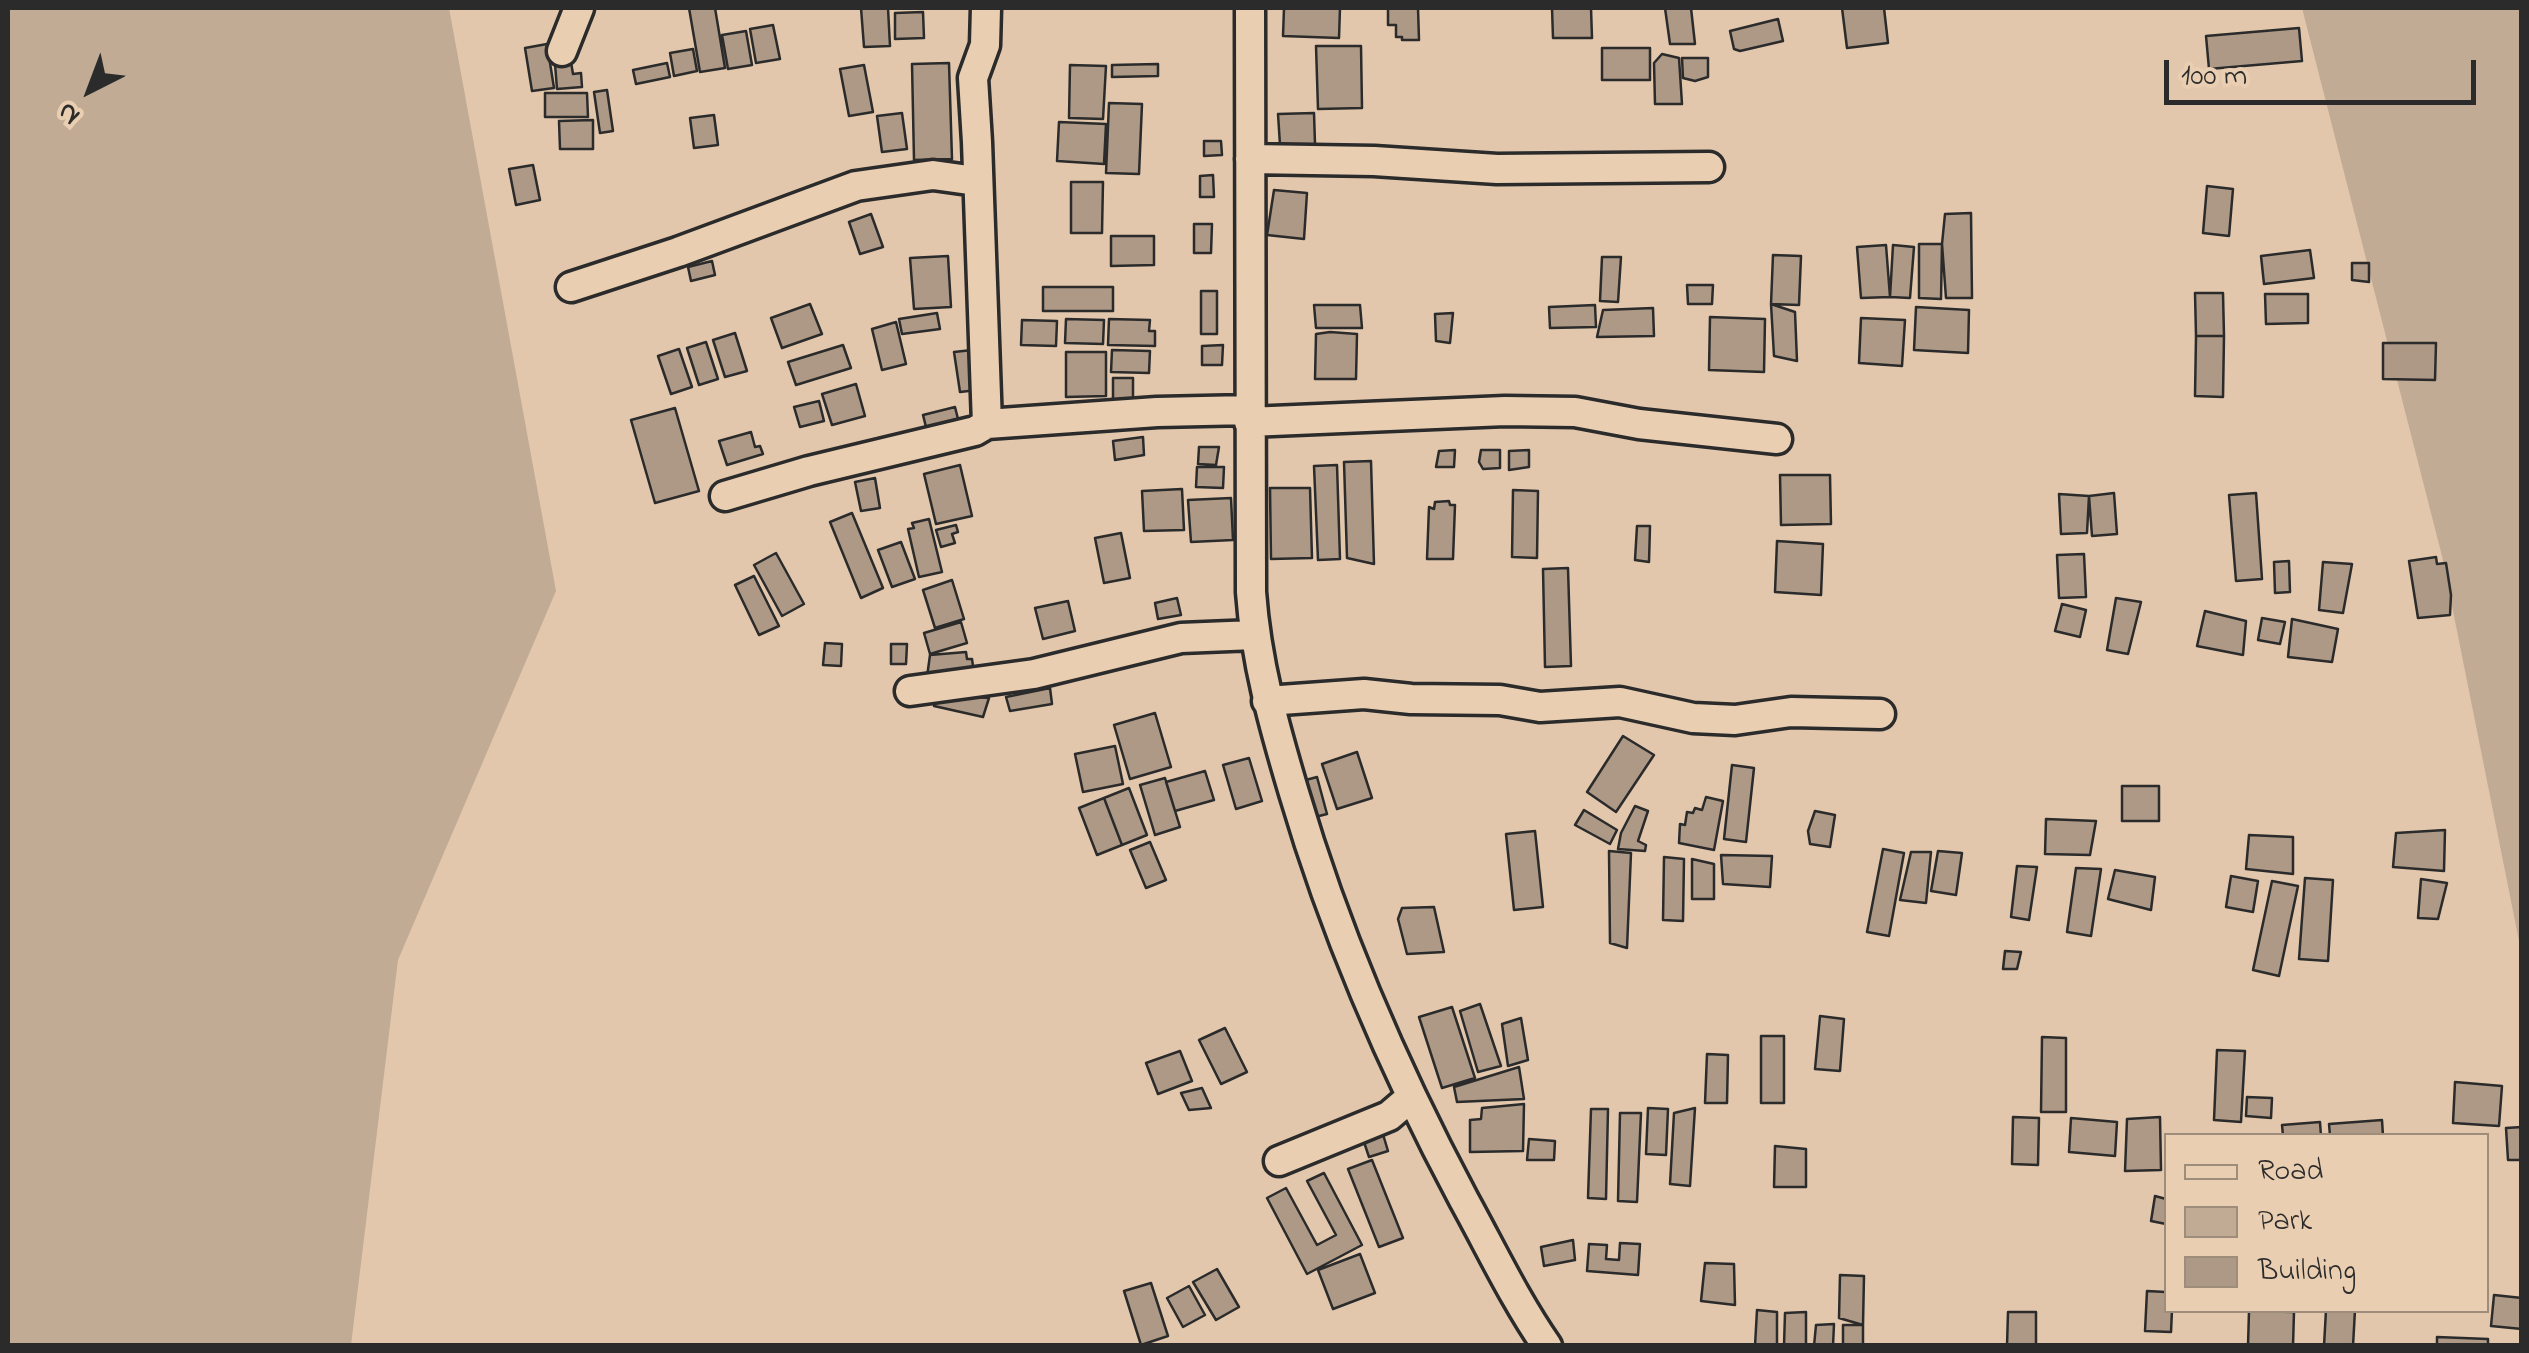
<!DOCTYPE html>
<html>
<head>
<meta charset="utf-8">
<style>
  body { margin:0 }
  #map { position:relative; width:2529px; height:1353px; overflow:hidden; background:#e2c7ac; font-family:"Indie Flower",sans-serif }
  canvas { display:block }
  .frame { position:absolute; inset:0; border:10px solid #2b2b2b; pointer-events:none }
  .legend { position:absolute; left:2164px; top:1133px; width:325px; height:180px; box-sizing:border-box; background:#eaceb1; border:2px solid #9e8d7b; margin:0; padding:12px 18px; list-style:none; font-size:30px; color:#2b2b2b }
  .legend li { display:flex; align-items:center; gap:20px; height:50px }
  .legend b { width:50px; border:2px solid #9e8d7b }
  .north { position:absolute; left:40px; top:40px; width:100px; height:100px; -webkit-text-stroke:8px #eaceb1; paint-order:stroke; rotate:222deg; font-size:28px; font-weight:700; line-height:40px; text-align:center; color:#2b2b2b }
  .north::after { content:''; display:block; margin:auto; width:35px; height:45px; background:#2b2b2b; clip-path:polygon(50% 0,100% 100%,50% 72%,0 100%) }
  .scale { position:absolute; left:2164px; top:60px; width:312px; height:45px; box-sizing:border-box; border:5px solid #2b2b2b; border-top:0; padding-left:12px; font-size:30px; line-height:35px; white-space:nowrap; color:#2b2b2b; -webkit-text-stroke:8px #eaceb1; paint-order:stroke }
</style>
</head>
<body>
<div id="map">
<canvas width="2529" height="1353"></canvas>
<div class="frame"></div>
<ul class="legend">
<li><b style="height:12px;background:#eaceb1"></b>Road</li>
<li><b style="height:28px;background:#c1ab94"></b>Park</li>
<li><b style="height:28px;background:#ad9985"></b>Building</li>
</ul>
<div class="north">N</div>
<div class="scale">100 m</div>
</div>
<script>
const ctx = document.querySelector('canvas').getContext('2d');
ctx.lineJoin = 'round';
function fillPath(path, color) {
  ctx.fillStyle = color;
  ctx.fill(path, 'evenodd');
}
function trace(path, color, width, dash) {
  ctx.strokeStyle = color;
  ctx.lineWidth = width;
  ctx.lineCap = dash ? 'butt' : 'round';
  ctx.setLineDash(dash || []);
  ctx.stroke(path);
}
const green = new Path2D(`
  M8,8h441l107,583 -158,369 -47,385h-343z
  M2302,8h219v943l-79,-395z`);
const building = new Path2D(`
  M689,8h26l10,60 -25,4z
  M861,8h27l2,38 -26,1z
  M1284,8h56l-1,30 -56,-2z
  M1392,8h26l1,32h-17v-3h-6v-12h-8v-16z
  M1552,8h39l1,30h-39z
  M1665,8h26l4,36h-25z
  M1842,8h42l4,35 -41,5z
  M923,12l1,26 -29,1v-26z
  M1778,19l5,22 -43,10 -6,-2 -4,-18z
  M773,25l7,34 -24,4 -6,-34z
  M2299,28l3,33 -93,8 -3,-33z
  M746,31l6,34 -24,4 -6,-34z
  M547,44l7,44 -22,3 -7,-43z
  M1316,46h45l1,62 -44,1z
  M1602,48h48v32h-48z
  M693,49l4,22 -23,5 -4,-23z
  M1662,54l17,4 3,46h-27l-1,-41z
  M1682,58h26v19l-13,4 -12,-3z
  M571,62l2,12 8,-1 1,14 -25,2 -2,-25z
  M667,63l3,14 -34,7 -3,-14z
  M949,63l3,96 -38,1 -2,-96z
  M1158,64v12l-46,1v-12z
  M864,65l9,47 -24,4 -9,-47z
  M1070,65l36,1 -3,53 -34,-1z
  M607,90l6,41 -13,2 -6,-41z
  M545,93h42l1,24h-43z
  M1109,103l33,1 -3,70 -33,-1z
  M902,113l5,36 -25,3 -5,-36z
  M1314,113l1,31 -35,1 -2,-31z
  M714,115l4,30 -24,3 -4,-30z
  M593,120v29h-33l-1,-28z
  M1059,122l47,2 -2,40 -47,-3z
  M1204,141h17l1,14 -18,1z
  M533,165l7,35 -24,5 -7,-36z
  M1213,175l1,22h-14v-21z
  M1071,182h32l-1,51h-31z
  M2207,186l26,3 -4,47 -26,-3z
  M1274,190l33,3 -3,46 -37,-4z
  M1971,213l1,85h-26l-4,-54 3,-30z
  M871,214l12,33 -23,7 -11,-32z
  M1194,224h18l-1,29h-17z
  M1111,236h43v29l-43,1z
  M1919,244h23l-1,55 -22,-1z
  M1886,245l4,52 -29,1 -4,-51z
  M1893,245l21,2 -4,51 -20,-1z
  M2310,250l4,28 -50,6 -3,-28z
  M1773,255l28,1 -2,49 -28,-1z
  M948,256l3,51 -37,2 -4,-51z
  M1602,257h19l-3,45 -18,-1z
  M712,261l3,14 -24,6 -3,-14z
  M2352,263h17v19l-17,-2z
  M1687,285h26l-1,19h-24z
  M1043,287h70v24h-70z
  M1201,291h16v43h-16z
  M2195,293h28l1,43h-28z
  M2265,294h43v29l-42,1z
  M810,304l12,30 -40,14 -11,-30z
  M1771,304l24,8 2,49 -23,-5z
  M1314,305h46l2,23h-46z
  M1595,305l1,22 -46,1 -1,-21z
  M1916,307l53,3 -1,43 -54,-3z
  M1653,308l1,28 -57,1 6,-27z
  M937,313l3,16 -38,5 -3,-15z
  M1453,313l-3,30 -14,-2 -1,-27z
  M1710,317l55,2 -1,53 -55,-2z
  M1861,318l44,2 -3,46 -43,-3z
  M1066,319l38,1 -1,24 -38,-1z
  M1109,319l41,1 -1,11h6v15l-47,-1z
  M1022,320l35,1 -1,25 -35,-1z
  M896,322l10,42 -24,6 -10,-41z
  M1330,332l27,2 -1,45h-41l1,-45z
  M735,333l12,38 -22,6 -12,-37z
  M2196,336h28l-1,61 -28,-1z
  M706,342l12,37 -19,6 -12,-37z
  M2383,343h53l-1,37 -52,-1z
  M843,345l8,23 -55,17 -8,-23z
  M1223,345l-1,20h-20v-19z
  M679,349l13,38 -21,7 -13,-38z
  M972,350l5,40 -17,2 -6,-40z
  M1112,350l38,1 -1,22 -38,-1z
  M1066,352h40v44l-40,1z
  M1113,378h20v26l-20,-1z
  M856,384l9,32 -33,9 -10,-31z
  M819,401l5,20 -24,6 -6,-20z
  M955,407l4,16 -32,8 -4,-16z
  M675,408l24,83 -44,12 -24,-83z
  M751,432l4,15 5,-1 3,8 -36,11 -8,-24z
  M1143,437l1,18 -29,5 -2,-19z
  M1199,447h20l-3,18 -18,-1z
  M1455,450l-1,17h-18l3,-16z
  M1481,450h19v18l-17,1 -4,-7z
  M1529,450v17l-20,3v-19z
  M1371,461l3,103 -27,-6 -3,-96z
  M960,465l12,51 -36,8 -12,-50z
  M1337,465l3,94 -22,1 -4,-94z
  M1197,467h27l-1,21 -27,-1z
  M1780,475h50l1,49 -50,1z
  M875,478l5,30 -19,3 -6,-29z
  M1270,488h40l2,70 -41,1z
  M1182,489l2,41 -40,1 -2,-40z
  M1513,490l25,1 -1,67 -25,-1z
  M2114,493l3,41 -25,2 -3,-40z
  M2256,493l6,86 -26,2 -7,-86z
  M2059,494l30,2 -2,37 -26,1z
  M1231,498l2,42 -42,2 -3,-42z
  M1449,501l1,4h5l-2,54h-26l2,-52 5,2 1,-7z
  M852,513l31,75 -22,10 -31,-76z
  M929,519l13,53 -23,5 -11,-48 6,-1 -2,-5z
  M956,525l2,7 -6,2 3,9 -14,4 -5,-17z
  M1637,526h13l-1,36 -14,-2z
  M1121,533l9,45 -26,5 -9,-45z
  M1777,541l46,3 -2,51 -46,-3z
  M901,542l14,37 -23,8 -14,-37z
  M776,553l28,51 -22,12 -28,-51z
  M2084,554l2,43 -27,1 -2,-43z
  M2436,557l1,7 9,-1 5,32 -1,20 -32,3 -9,-57z
  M2289,561l1,31 -15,1 -1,-31z
  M2323,562l29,2 -9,49 -24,-3z
  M1568,568l3,98 -26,1 -2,-98z
  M754,576l25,50 -20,9 -24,-50z
  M952,580l12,39 -29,9 -12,-38z
  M1177,598l4,17 -23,4 -3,-16z
  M2116,598l25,4 -13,52 -21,-4z
  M1068,601l7,30 -32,8 -8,-31z
  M2062,604l24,6 -6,27 -25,-6z
  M2205,611l41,10 -3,34 -46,-9z
  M2262,618l23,4 -5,22 -22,-4z
  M2292,619l46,10 -6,33 -44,-5z
  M961,622l6,21 -37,11 -6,-21z
  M825,643l17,1 -1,22 -18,-1z
  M891,644h16l-1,20h-15z
  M966,652l1,7h5l2,14 -47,4 3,-22z
  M1050,688l2,16 -42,7 -4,-14z
  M934,694l55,4 -6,19 -49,-11z
  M1155,713l16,54 -41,12 -16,-54z
  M1623,736l31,19 -38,57 -29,-20z
  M1115,746l8,38 -40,8 -8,-38z
  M1357,752l15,46 -35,11 -15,-45z
  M1249,758l13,43 -26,8 -13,-44z
  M1732,765l22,3 -8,74 -22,-3z
  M1205,771l9,29 -39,11 -9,-29z
  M1317,777l10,37 -16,4 -9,-37z
  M1165,778l15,49 -25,8 -15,-50z
  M2122,786h37v35h-37z
  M1129,788l18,47 -25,10 -18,-47z
  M1706,797l17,4 -9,49 -35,-7 1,-19 5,1 2,-13 6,1 2,-5 7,2z
  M1104,798l18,47 -25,10 -18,-47z
  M1635,806l13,5 -10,30 8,4 -1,6 -27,-2 3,-16z
  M1584,810l33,20 -7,14 -35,-19z
  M1815,811l20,4 -5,32 -20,-3 -2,-13z
  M2046,819l50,2 -6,34 -45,-1z
  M2445,830l-1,41 -51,-4 3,-34z
  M1535,831l8,76 -29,3 -8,-76z
  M2249,835l44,2v37l-47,-5z
  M1150,842l16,38 -20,8 -16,-38z
  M1883,849l21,4 -15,83 -22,-4z
  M1609,851l22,2 -4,95 -17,-5z
  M1938,851l24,2 -6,42 -25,-4z
  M1911,852h20l-5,51 -26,-3z
  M1721,855l51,1 -2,31 -47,-3z
  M1664,857l20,2 -1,62 -20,-1z
  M1692,859l22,5v35h-22z
  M2017,866l20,1 -8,53 -18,-3z
  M2076,868l25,1 -10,67 -24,-4z
  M2115,870l40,7 -4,33 -43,-11z
  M2231,876l27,5 -5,31 -27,-5z
  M2305,878l28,2 -5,81 -29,-2z
  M2421,879l26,4 -9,36 -20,-1z
  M2272,881l26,5 -19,90 -26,-6z
  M1434,907l10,45 -37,2 -9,-35 4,-11z
  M2005,951l16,1 -4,17h-14z
  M1480,1004l21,62 -23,6 -18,-61z
  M1452,1007l23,71 -33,10 -23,-71z
  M1820,1016l24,3 -4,52 -25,-2z
  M1521,1018l7,42 -20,6 -6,-42z
  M1225,1028l22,44 -26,12 -22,-44z
  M1761,1036h23v67h-23z
  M2042,1037l24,1v74h-25z
  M2217,1050l28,1 -4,71 -27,-2z
  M1180,1051l12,30 -34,13 -12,-31z
  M1707,1054l21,1 -1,48h-22z
  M1519,1067l5,32 -67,3 -3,-15z
  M2455,1082l47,4 -3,40 -46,-3z
  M1202,1088l9,20 -22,2 -8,-17z
  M2247,1097l25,1 -1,20 -25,-2z
  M1524,1104l-1,47 -53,1v-32l11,-1 1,-11z
  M1648,1108l20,1 -2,46 -20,-1z
  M1695,1108l-5,78 -20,-2 4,-71z
  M1591,1109h17l-2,90 -18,-1z
  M1620,1113h21l-4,89 -19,-1z
  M2013,1117l26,1 -1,47 -26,-1z
  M2160,1117l1,53 -36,1 2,-52z
  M2071,1118l46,4 -2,34 -46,-4z
  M2382,1120l1,16h-53l-1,-12z
  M2320,1122l1,14h-38l-1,-11z
  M2522,1127v33h-14l-2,-32z
  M1382,1131l6,20 -19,6 -6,-18z
  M1529,1139l26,2 -1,19h-27z
  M1775,1146l31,3v38h-32z
  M1372,1160l31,78 -24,9 -31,-78z
  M1324,1173l38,72 -55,29 -40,-76 19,-10 31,57 19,-10 -29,-54z
  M2155,1196l11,3v25l-15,-3z
  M1573,1240l2,20 -31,6 -3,-19z
  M1620,1243l20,1 -2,31 -51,-4 2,-27 18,1 -1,14 13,1z
  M1360,1254l15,39 -42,16 -15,-39z
  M1705,1263l29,1 1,41 -34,-4z
  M1217,1269l22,38 -23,13 -23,-38z
  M1840,1275l24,1 -1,49 -24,-7z
  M1151,1283l17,53 -27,9 -17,-54z
  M1189,1286l16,29 -22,12 -16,-29z
  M2147,1291l19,1v18h6l-1,22 -26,-1z
  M2494,1295l28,3v31l-31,-3z
  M1757,1310l20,2v34h-22z
  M2326,1310h29l-2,36h-29z
  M2249,1311l45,1 -1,34h-45z
  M1806,1312v34h-22l1,-33z
  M2008,1312h28v34h-29z
  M1834,1324l-1,22h-19l2,-21z
  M1843,1325h20v21h-20z
  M2437,1337l51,2v7h-51z`);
const minor = new Path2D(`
  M986,8l-1,37 -12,33 4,64 10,282 170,-12 92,-2
  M1250,8l1,584c5,70 23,134 43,201 42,143 100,276 170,407 27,49 51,100 83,146
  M562,51l17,-43
  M1250,159l124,2 123,8 212,-2
  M571,287l107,-35 178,-66 77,-11 43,6
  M1249,422l256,-11 70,1 64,12 138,15
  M725,496l84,-25 166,-40 12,-7
  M910,691l124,-17 147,-36 73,-3
  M1267,701l97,-7 47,5 89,1 40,7 80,-5 73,16 42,2 56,-8 89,2
  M1279,1161l110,-45 21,-18`);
fillPath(green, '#c1ab94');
fillPath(building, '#ad9985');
trace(building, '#2b2b2b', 2.5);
trace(minor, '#2b2b2b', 35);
trace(minor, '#eaceb1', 28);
</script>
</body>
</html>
